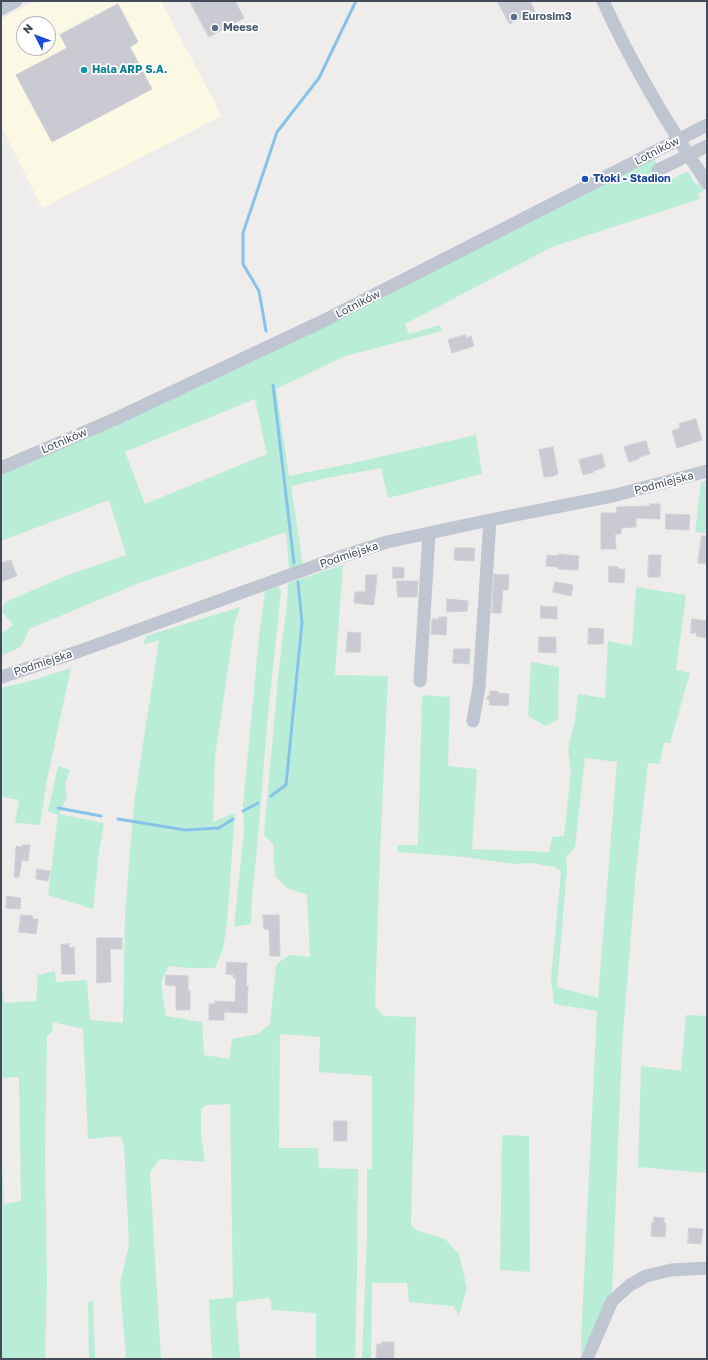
<!DOCTYPE html>
<html>
<head>
<meta charset="utf-8">
<style>
  body { margin:0 }
  #map { position:relative; width:708px; height:1360px; overflow:hidden; background:#efecec; font-family:"Golos Text",sans-serif }
  canvas { display:block }
  .frame { position:absolute; inset:0; border:2px solid #454b59; pointer-events:none }
  .north { position:absolute; left:16px; top:16px; width:40px; height:40px; box-sizing:border-box; background:#fff; border:1px solid #b5b7bd; border-radius:50%; rotate:312deg; font-size:11px; font-weight:700; line-height:16px; text-align:center; color:#454b59 }
  .north::after { content:''; display:block; margin:auto; width:14px; height:18px; background:#1c4bd8; clip-path:polygon(50% 0,100% 100%,50% 72%,0 100%) }
</style>
</head>
<body>
<div id="map">
<canvas width="708" height="1360"></canvas>
<div class="frame"></div>
<div class="north">N</div>
</div>
<script>
const ctx = document.querySelector('canvas').getContext('2d');
ctx.lineJoin = 'round';
function fillPath(path, color) {
  ctx.fillStyle = color;
  ctx.fill(path, 'evenodd');
}
function trace(path, color, width, dash) {
  ctx.strokeStyle = color;
  ctx.lineWidth = width;
  ctx.lineCap = dash ? 'butt' : 'round';
  ctx.setLineDash(dash || []);
  ctx.stroke(path);
}
function write(font, color, halo, rows, align = 'center') {
  ctx.font = font + ' "Golos Text",sans-serif';
  ctx.lineWidth = 3.5;
  ctx.setLineDash([]);
  ctx.textBaseline = 'middle';
  ctx.strokeStyle = halo;
  ctx.fillStyle = color;
  for (const [text, x, y, turn = 0] of rows) {
    ctx.save();
    ctx.translate(x, y);
    ctx.rotate((+turn || 0) * Math.PI / 180);
    ctx.textAlign = isNaN(turn) ? turn : align;
    if (halo) ctx.strokeText(text, 0, 0);
    ctx.fillText(text, 0, 0);
    ctx.restore();
  }
}
const commercial = new Path2D(`
  M36,1h125l61,115 -180,92 -41,-82v-107zM24,24h24v24h-24z`);
const green = new Path2D(`
  M654,158l12,24 20,-10 3,1 7,12 3,-1 5,6 -6,4 2,5 -146,47 -149,78 4,10 31,-9 2,6 -97,25 -69,33 13,87 64,-13 123,-28 6,39 -94,24 -7,-30 -55,10 -35,8 12,79 -14,4 -3,-37 -147,51 -110,46c-7,19 -9,20 -28,26v-22l4,-2 8,-6 -11,-13 3,-10 63,-27 58,-20 -17,-55 -108,41v-67l110,-47 207,-97zM255,399l12,55 -122,50 -20,-52z
  M707,480v53l-12,-1 6,-50z
  M343,565l-8,110 53,1 -8,177 -5,153 9,10 32,1 -5,208 5,5 29,9 14,15 8,34 -8,27 -6,-9 -44,-4 -2,-19h-35l-1,76h-9l5,-123v-67h5v-93l-53,-4 1,-35 -40,-3 -1,114h39l1,20 39,1 -1,104 -2,86h-39v-46l-45,-3v-9l-3,-3 -31,4 -1,7 4,50h-28l-3,-59 24,-3 -3,-193 -24,1 -5,4v23l4,30 -45,-3 -10,14 11,186h-35l-6,-75 9,-40 -5,-98 -3,-10 -33,3 -5,-110 -31,-7 1,9 -6,5 -2,120 2,125 -2,78h-44v-280l1,80 2,45 17,-3 -2,-124 -18,1v-98l3,23 32,-2 2,-26 17,-4 1,11 31,-2 3,40 33,3 2,-109 9,-111 25,-163 -16,5 3,-9 94,-29 -5,15 -20,134 -2,66 22,-9 -8,110 -4,26 -8,19h-27l-19,-2 -8,16 5,34 36,6 2,33 25,4 3,-20 26,-5 12,-10 6,-59c16,-14 15,-10 34,-8l-3,-62 -20,-7 -12,-12 -2,-32 -9,-9 15,-167 8,-66 1,-19z
  M277,586l2,1 2,4 -14,134 -10,124 -5,49 -1,26 -17,3 10,-96 -1,-26 16,-168 6,-46z
  M636,587l50,8 -10,75 14,3 -20,70h-6l-4,21 -12,-1 -12,108 -14,176 -10,246 -30,62 -1,-15 16,-329 -43,-7 -3,-25 10,-107 -6,-5 -25,-4 -15,1 -50,-7 -67,-5 -1,-7h21l4,-150 28,2 -2,69 29,3 -5,80 77,3 3,-15 12,-1 7,-65 -3,-21 7,-31 3,-25 27,4 3,-57 24,5zM585,758l32,4 -19,236 -41,-11 10,-119 -1,-11 9,-10z
  M531,662l28,5 -1,52 -12,7 -18,-10z
  M71,668l-24,112 -7,45 -25,-2 4,-23 -18,-3v-109l29,-7z
  M58,766l12,4 -5,14 2,13 -8,17 45,9 -5,29 -6,57 -45,-14 10,-80 -10,-4z
  M686,1015l21,1v157l-69,-6 3,-101 40,5z
  M502,1135l27,1 1,136 -30,-2z
  M93,1301l2,58h-6l-1,-57z`);
const stream = new Path2D(`
  M266,331l-7,-40 -16,-27v-31l34,-101 42,-54 37,-77
  M273,385l21,178
  M271,796l15,-11 16,-162 -4,-41
  M58,808l43,8
  M243,811l15,-8
  M118,819l67,11 34,-2 14,-9`);
const building = new Path2D(`
  M190,1h45l9,17 -35,19z
  M497,1h33l5,10 -25,13z
  M118,4l20,38 -8,5 22,42 -100,53 -36,-67 51,-27 -7,-13z
  M466,335v3l5,-2 3,10 -22,7 -4,-13z
  M696,419l6,21 -25,8 -5,-17 8,-3 -1,-4z
  M646,441l4,13 -11,3v2l-10,3 -5,-15z
  M553,447l5,27 -4,1v1l-10,1 -5,-27z
  M602,454l3,13 -12,4 1,1 -11,3 -4,-15z
  M650,504h10v15l-24,-1v9l-15,1v6h-6l1,15h-15v-36h16l-1,-6 34,-1z
  M666,514l24,1 -1,15 -23,-1z
  M702,536h5v28l-9,-1z
  M455,548h20l-1,13 -20,-1z
  M559,554l20,2 -1,14 -20,-1v-2l-12,-1 1,-11 12,1z
  M649,555h12l-1,22h-12z
  M11,560l6,16 -16,6v-19z
  M609,566l9,1v2h7l-1,14 -15,-1z
  M393,567l11,1v10h-11z
  M494,574l15,1 -1,15h-5l-2,23h-9z
  M366,575h11l-3,30 -20,-2 1,-11h10z
  M397,581h21l-1,16h-19z
  M555,582l18,3 -2,11 -18,-4z
  M447,599l21,2 -1,10 -20,1z
  M541,606l16,1v12l-16,-1z
  M439,617h8l-1,18 -15,-1 1,-15h6z
  M692,619l15,2v17l-11,-2 1,-3h-6z
  M589,628l15,1 -1,15h-15z
  M348,632l13,1 -1,19h-14z
  M539,637h17v16l-17,-1z
  M454,649h16l-1,15 -16,-1z
  M490,691h8v2l11,1 -1,12 -19,-1 1,-4 -4,-3 4,-3z
  M23,845h7l-2,16 -6,-1 -3,17h-5l2,-31 6,1z
  M37,869l13,2 -2,10 -12,-2z
  M7,896l14,2 -1,11 -14,-1z
  M21,915l12,1 -1,3h6l-2,15 -17,-2z
  M263,915h16l1,41h-10l-1,-27h-5z
  M97,938h25v11h-12l1,33 -14,1z
  M69,944v4l5,-1 1,27h-13l-1,-29z
  M227,962l20,1 -1,23h2l-1,27 -23,-1v8h-15v-16h6v-3l20,1 1,-24h-3l1,-3 -8,-1z
  M166,975l22,1v15h2v19h-14v-24l-10,-1z
  M334,1121h13v20h-13z
  M654,1217l10,1v5h2l-1,14 -14,-1 1,-14h2z
  M689,1228l14,1 -2,15 -13,-1z
  M382,1342h12v17h-18l1,-15h5z`);
const minor = new Path2D(`
  M603,1c29,64 65,124 104,182
  M1,9l15,-8
  M658,170l49,-24
  M1,468l112,-48 210,-99 384,-196
  M1,677l76,-25 260,-94 50,-16 103,-22 122,-24 95,-25
  M420,681l9,-148
  M473,721l6,-34 11,-167
  M587,1359l25,-58 18,-16 16,-9 25,-6 36,-2`);
const markers = [
  [514,17,4,"#5c6f8a"],
  [215,28,4,"#5c6f8a"],
  [84,70,4,"#0f9aa8"],
  [585,179,4,"#1a4fb4"]
];
const serviceNames = [
  ["Eurosim3",522,17],
  ["Meese",223,28]
];
const cultureNames = [
  ["Hala ARP S.A.",92,70]
];
const streetNames = [
  ["Lotników",657,151,-27],
  ["Lotników",358,304,-27],
  ["Lotników",64,441,-23],
  ["Podmiejska",664,483,-15],
  ["Podmiejska",349,555,-18],
  ["Podmiejska",43,663,-18]
];
const transitNames = [
  ["Tłoki - Stadion",593,179]
];
fillPath(commercial, '#fbf8e4');
fillPath(green, '#b9edd7');
trace(stream, '#87c2e9', 3);
fillPath(building, '#c9cad2');
trace(building, '#d0d1d8', 1);
trace(minor, '#bfc5d1', 13);
for (const [x, y, r, color] of markers) {
  const dot = new Path2D();
  dot.arc(x, y, r, 0, 2 * Math.PI);
  ctx.fillStyle = color;
  ctx.fill(dot);
  trace(dot, '#fff', 1.5);
}
write('bold 11px', '#4e5e75', '#fff', serviceNames, 'left');
write('bold 11px', '#0d838f', '#fff', cultureNames, 'left');
write('11px', '#454b59', '#fff', streetNames);
write('bold 11px', '#164399', '#fff', transitNames, 'left');
</script>
</body>
</html>
